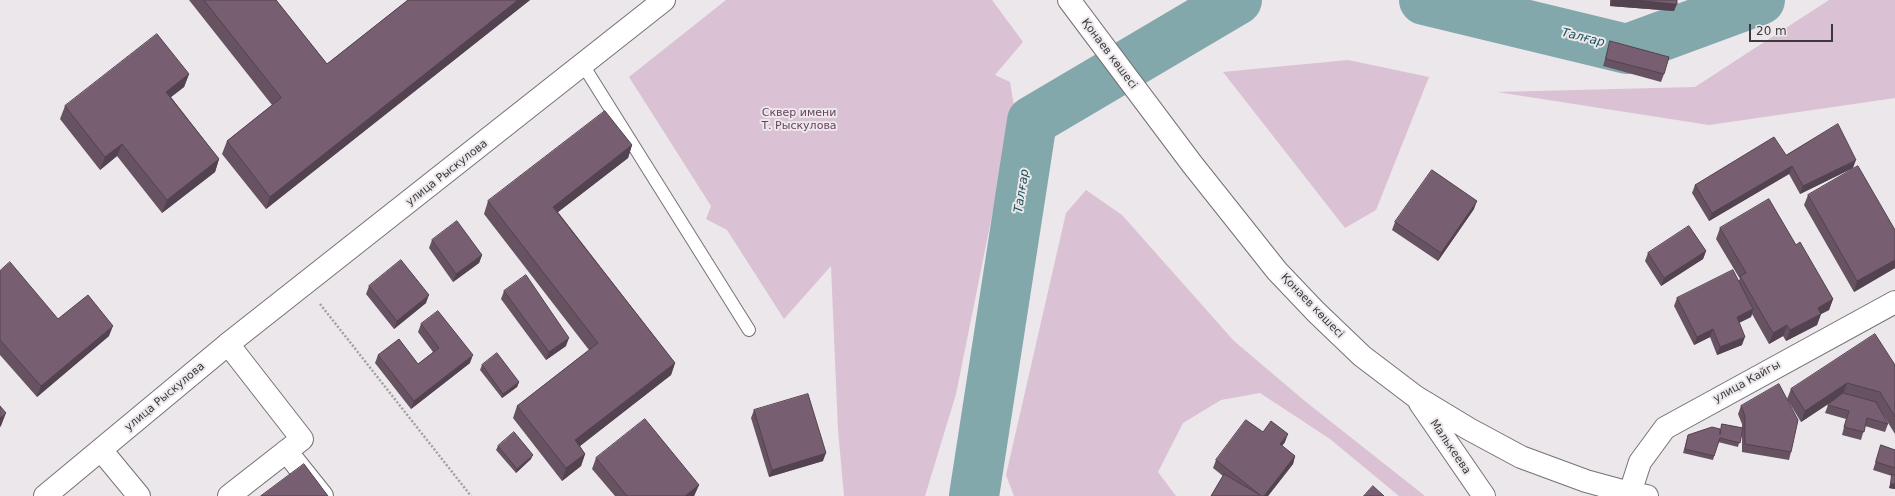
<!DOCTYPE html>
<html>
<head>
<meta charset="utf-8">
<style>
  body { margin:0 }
  #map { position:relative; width:1895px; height:496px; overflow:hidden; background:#ece7eb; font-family:"DejaVu Sans",sans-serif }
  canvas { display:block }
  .scale { position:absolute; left:1749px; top:24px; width:84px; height:18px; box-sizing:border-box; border:2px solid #3b393b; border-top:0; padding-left:5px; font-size:12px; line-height:14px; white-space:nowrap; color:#3b393b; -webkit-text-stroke:3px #ece7eb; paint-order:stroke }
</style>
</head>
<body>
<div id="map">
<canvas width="1895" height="496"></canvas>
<div class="scale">20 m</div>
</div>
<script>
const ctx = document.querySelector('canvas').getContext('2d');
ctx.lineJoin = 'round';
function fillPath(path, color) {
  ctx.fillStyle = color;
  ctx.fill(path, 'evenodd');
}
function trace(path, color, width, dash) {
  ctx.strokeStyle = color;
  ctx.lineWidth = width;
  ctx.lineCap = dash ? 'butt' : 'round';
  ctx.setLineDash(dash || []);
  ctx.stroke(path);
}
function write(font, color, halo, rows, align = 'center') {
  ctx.font = font + ' "DejaVu Sans",sans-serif';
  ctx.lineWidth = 4;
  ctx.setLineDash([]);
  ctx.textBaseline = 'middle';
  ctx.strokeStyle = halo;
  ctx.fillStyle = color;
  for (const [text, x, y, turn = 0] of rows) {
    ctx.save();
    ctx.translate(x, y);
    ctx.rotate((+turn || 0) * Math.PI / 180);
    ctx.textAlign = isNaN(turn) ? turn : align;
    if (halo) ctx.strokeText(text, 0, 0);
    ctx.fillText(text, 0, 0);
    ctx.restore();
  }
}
const green = new Path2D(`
  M726,0h266l31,42 -28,33 15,7 4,24 -58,288 -31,102h-81l-6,-66 -7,-164 -47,53 -57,-89 -21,-11 5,-13 -82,-129z
  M1829,0h66v98l-186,27 -212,-33 198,-5z
  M1348,60l81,17 -53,133 -31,18 -122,-156z
  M1086,190l36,25 112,126 72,61 119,94h-26l-69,-57 -70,-46 -39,7 -38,23 -25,49 18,24h-162l-8,-21 60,-262z`);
const river = new Path2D(`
  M1424,0l203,49 133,-49
  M974,496l58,-375 205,-121`);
const path = new Path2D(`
  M320,304l151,192`);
const lane = new Path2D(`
  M583,65l166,265`);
const street = new Path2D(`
  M228,344l74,95 -73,57
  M101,450l38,46
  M286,451l36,45
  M1630,493l10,-31 25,-34 230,-126`);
const secondary = new Path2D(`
  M1069,0l123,164 85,107 39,41 46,44 54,41 53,32 52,28 65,24 44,12
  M1420,403l64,93
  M45,496l183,-152 436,-344`);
const primary = new Path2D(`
  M1626,496l4,-3 17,3`);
const wall = new Path2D(`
  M189,0h87l51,64 81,-64h122l-264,209 -44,-55 5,-13 45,-36z
  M1610,0h67l-3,11 -64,-5z
  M1610,41l54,33 -3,8 -58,-16 5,-17z
  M189,74l-5,13 -13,10 48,62 -4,13 -53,41 -45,-57 -17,14 -40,-51 5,-13z
  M632,145l-4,13 -70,54 117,151 -4,12 -91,71 5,8 -4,12 -19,15 -49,-63 4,-12 72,-56 -105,-136 4,-13z
  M1786,155l67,13 -53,26 -11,-20 -80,47 -17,-28 3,-8z
  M1808,195l87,35v38l-41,24 -50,-87z
  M1474,209l-36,52 -46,-31 3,-8z
  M1720,228l76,17 37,54 -4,11 -8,4 -4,11 -31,16 -3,-5 -14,8 -17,-30 -1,3 -12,6 3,22 -25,10 -7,-18 -16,8 -20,-39 3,-8 62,-18 1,-1 -24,-40z
  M432,240l50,15 -3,8 -26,19 -24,-34z
  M1706,251l-3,8 -42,27 -16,-25 3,-8z
  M0,271l58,48 51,17 -72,61 -37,-42z
  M369,286l57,17 -32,26 -28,-35z
  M504,291l62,55 -20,14 -45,-61z
  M421,324l49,39 -59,46 -36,-46 3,-8 40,9 15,-12 -15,-20z
  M482,365l37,17 -2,5 -15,11 -22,-28z
  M1895,365v69l-16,-26 9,16 -3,8 -20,-6 -4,14 -19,-5 4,-16 -21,-6 3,-8 8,-6 -35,23 -14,-23 4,-10z
  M1741,406l50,46 -2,8 -47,-8v-21l-4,16 -20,-5 -5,18 -30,-7 5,-18 32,-4 2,-7 20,4v-4l-4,-10z
  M754,410l69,51 -54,16 -18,-59z
  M1263,432l22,10 -3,4 13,10 -2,8 -25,32h-57l12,-20 -10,-8 3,-8z
  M1881,445l14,5v39l-6,-1 3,-12 -19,-6z
  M498,446l33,13 -15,14 -20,-23z
  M596,458l103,27 -5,11h-79l-23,-27z`);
const shadedWall = new Path2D(`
  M518,0h12l-264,209 4,-12z
  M1612,0h22l43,4 -3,7 -64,-5z
  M189,74l-5,13 -22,17 4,-12z
  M122,144l-5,12 -17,14 5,-13z
  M632,145l-4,13 -79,61 4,-12z
  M219,159l-4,13 -53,41 5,-13z
  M1856,160l-3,8 -53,26 3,-8z
  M1792,166l-3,8 -80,47 3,-8z
  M1477,201l-3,8 -36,52 3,-8z
  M1706,251l-3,8 -42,27 3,-8z
  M482,255l-3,8 -26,19 3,-8z
  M1895,260v8l-41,24 3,-11z
  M429,295l-3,8 -32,26 3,-8z
  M1833,299l-4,11 -8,4 -4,11 -31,16 4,-11 28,-22z
  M1753,309l-2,8 -17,8 3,-8z
  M1787,325l-4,11 -14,8 4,-11z
  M113,326l-4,10 -72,61 4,-11z
  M1713,329l-3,8 -16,8 3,-8z
  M1745,337l-3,8 -25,10 3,-8z
  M569,338l-3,8 -20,14 3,-8z
  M473,355l-3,8 -59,46 3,-8z
  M675,363l-4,12 -100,78 4,-13z
  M519,382l-2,5 -15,11 1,-4z
  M1847,383l-4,11 -42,28 4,-11z
  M6,413l-5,13 -1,1v-9z
  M1288,434l-3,8 -8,10 3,-8z
  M826,453l-3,8 -54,16 3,-7z
  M585,454l-4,12 -19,15 4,-13z
  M533,455l-2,4 -15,14 1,-4z
  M1295,456l-2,8 -25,32h-4z
  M1891,484h4v5l-6,-1z
  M699,485l-5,11h-9z`);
const building = new Path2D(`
  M204,0h72l51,64 81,-64h110l-248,197 -43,-56 54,-43z
  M1634,0h43v4z
  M157,34l32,40 -23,18 53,67 -52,41 -45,-56 -17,13 -40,-51z
  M1610,41l59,16 -5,17 -58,-15z
  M605,111l27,34 -79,62 122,156 -100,77 10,14 -19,14 -49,-62 81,-63 -110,-142z
  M1838,124l18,36 -53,26 -11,-20 -80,47 -17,-28 79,-48 12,18z
  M1858,166l37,64v30l-38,21 -49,-86z
  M1432,170l45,31 -36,52 -46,-31z
  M1769,199l27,46 4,-3 33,57 -15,9 3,6 -31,16 -3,-5 -14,8 -33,-57 6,-3 -26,-45z
  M457,221l25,34 -26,19 -24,-34z
  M1689,226l17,25 -42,27 -16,-25z
  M401,260l28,35 -32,26 -28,-35z
  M10,262l48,57 30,-24 25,31 -72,60 -41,-46v-69z
  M1733,270l20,39 -16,8 8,20 -25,10 -7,-18 -16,8 -20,-39z
  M526,275l43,63 -20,14 -45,-61z
  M438,311l35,44 -59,46 -36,-46 21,-16 19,25 21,-16 -18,-24z
  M1875,334l20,31v52l-15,-25 -33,-9 -42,28 -14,-22z
  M497,353l22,29 -16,12 -21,-29z
  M1779,384l19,36 -7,32 -46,-8v-28l-4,-10z
  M1843,393l33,9 12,22 -21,-6 -3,14 -20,-5 5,-16 -21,-6z
  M808,394l18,59 -54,17 -18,-60z
  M0,406l6,7 -6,5z
  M645,419l54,66 -14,11h-58l-31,-38z
  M1246,420l17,12 8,-11 17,13 -8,10 15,12 -31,40h-53l13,-22 36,21 -44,-35z
  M1722,424l21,4 -3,15 -20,-5 -6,18 -29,-7 3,-14 24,-8 8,2v5z
  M514,432l19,23 -16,14 -19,-23z
  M1881,445l14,5v18l-19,-6z
  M304,464l24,32h-67z
  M1892,474l3,1v9h-4z
  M1373,486l11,10h-20z`);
const streetNames = [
  ["Қонаев көшесі",1109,54,53],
  ["улица Рыскулова",447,173,-38],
  ["Қонаев көшесі",1312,306,46],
  ["улица Кайгы",1747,382,-29],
  ["улица Рыскулова",165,397,-40],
  ["Малькеева",1450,447,56]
];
const parkNames = [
  ["Сквер имени",799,113],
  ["Т. Рыскулова",799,126]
];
const waterNames = [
  ["Талғар",1583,38,14],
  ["Талғар",1022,191,-81]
];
fillPath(green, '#dac1d3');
trace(river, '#82a8ac', 50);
trace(lane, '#767175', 14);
trace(street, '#767175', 24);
trace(secondary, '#767175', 24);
trace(primary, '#767175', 24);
trace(path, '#a19ea1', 2.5, [2, 2]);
trace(lane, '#fff', 12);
trace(street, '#fff', 22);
trace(secondary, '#fff', 22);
trace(primary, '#fff', 22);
fillPath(wall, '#665261');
fillPath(shadedWall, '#53424f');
fillPath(building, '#775f71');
trace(building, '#53424f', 1);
write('11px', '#3b393b', '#ece7eb', streetNames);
write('11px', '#6b4362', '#ece7eb', parkNames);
write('italic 12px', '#1a5157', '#ece7eb', waterNames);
</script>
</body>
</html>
